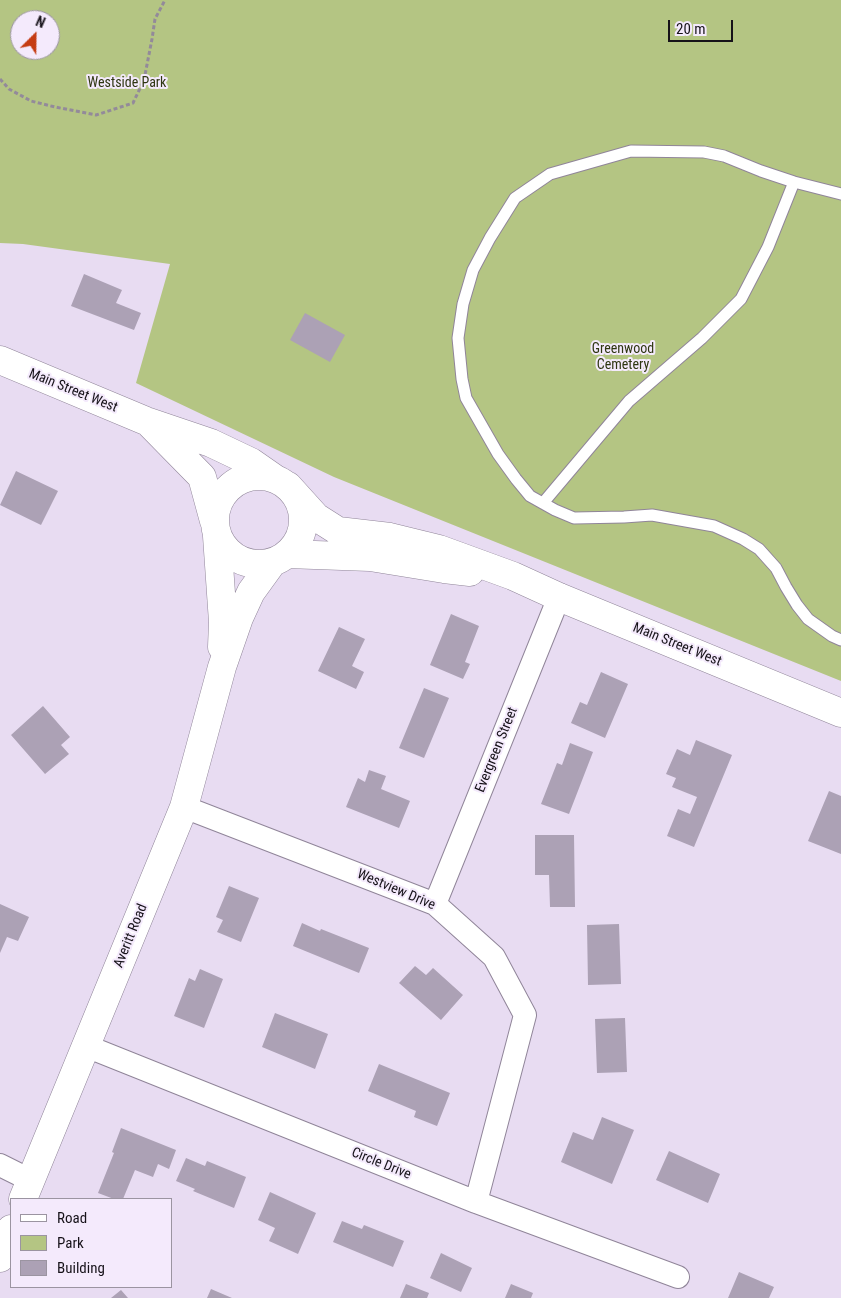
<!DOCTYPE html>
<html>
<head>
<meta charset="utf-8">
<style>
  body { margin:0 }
  #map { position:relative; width:841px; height:1298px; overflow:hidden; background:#e8dcf2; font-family:"Roboto Condensed",sans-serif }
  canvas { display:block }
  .legend { position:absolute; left:10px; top:1198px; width:162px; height:90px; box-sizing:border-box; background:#f4eafc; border:1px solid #9b94a1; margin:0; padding:6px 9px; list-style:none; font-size:15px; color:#161219 }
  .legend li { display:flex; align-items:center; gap:10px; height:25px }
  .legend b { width:25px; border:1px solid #9b94a1 }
  .north { position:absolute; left:10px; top:10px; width:50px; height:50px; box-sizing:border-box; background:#f4eafc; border:1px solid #9b94a1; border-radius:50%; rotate:23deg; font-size:14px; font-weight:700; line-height:20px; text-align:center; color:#161219 }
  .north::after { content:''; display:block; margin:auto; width:18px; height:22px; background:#c53c13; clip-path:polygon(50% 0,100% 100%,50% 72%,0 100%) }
  .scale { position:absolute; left:668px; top:20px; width:65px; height:22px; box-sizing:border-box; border:2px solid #161219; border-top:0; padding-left:6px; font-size:15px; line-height:18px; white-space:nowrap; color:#161219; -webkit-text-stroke:4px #f4eafc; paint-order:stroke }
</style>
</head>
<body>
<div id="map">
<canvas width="841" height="1298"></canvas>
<ul class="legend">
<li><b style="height:6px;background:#fff"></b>Road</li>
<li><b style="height:14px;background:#b4c583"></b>Park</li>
<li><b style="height:14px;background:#aca1b5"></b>Building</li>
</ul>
<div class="north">N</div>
<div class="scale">20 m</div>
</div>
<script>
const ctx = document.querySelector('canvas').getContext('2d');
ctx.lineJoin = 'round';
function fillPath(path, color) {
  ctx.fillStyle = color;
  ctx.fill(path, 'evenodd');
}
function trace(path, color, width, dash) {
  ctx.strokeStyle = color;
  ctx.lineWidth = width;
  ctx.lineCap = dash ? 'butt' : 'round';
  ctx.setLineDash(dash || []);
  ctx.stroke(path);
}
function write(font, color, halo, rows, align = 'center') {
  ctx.font = font + ' "Roboto Condensed",sans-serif';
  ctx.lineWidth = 4;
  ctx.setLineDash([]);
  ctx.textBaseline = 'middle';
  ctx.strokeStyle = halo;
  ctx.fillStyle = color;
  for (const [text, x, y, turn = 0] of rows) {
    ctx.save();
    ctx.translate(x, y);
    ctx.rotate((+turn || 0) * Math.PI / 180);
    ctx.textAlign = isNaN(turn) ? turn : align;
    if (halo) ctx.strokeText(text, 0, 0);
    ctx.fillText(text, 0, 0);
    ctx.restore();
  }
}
const green = new Path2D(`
  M0,0h841v681l-507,-204 -198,-94 34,-119 -147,-20 -23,-1zM20,20h30v30h-30z`);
const building = new Path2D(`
  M84,274l38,16 -6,13 25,10 -7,17 -63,-24z
  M305,313l40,22 -15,27 -40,-22z
  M16,471l42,20 -17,34 -41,-20z
  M451,614l28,12 -14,36 5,2 -7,15 -33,-14z
  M339,627l26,12 -13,27 12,6 -8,17 -38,-18z
  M601,672l27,12 -23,54 -34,-15 9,-21 7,3z
  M424,688l25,10 -25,60 -25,-10z
  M43,706l27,31 -9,8 8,9 -24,20 -34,-39z
  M696,740l36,15 -38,92 -27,-11 11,-27 12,5 7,-17 -25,-10 4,-9 -10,-4 11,-25 13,6z
  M570,743l23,9 -24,62 -28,-10 16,-41 5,2z
  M369,770l17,6 -5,13 29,12 -11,27 -53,-21 12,-29 7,4z
  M829,791l12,5v58l-33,-13z
  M535,835h39l1,72h-25l-1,-32h-14z
  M229,886l30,12 -18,44 -24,-10 6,-12 -7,-3z
  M0,904l29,13 -11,24 -11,-4 -7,16z
  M302,923l18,8 1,-2 48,19 -10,25 -66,-27z
  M619,924l2,60 -33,1 -1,-60z
  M415,966l11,9 7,-7 30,27 -22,25 -42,-37z
  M200,969l23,10 -19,49 -30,-12 15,-38 6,3z
  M275,1013l53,21 -13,35 -53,-22z
  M625,1018l2,54 -30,1 -2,-54z
  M379,1064l71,29 -13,33 -23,-9 2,-6 -48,-20z
  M602,1117l32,13 -22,54 -51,-22 12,-30 20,8z
  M121,1128l55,22 -7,19 -11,-5 -5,13 -18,-7 -12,29h-9l-16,-6 16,-40 -2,-1z
  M669,1151l51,23 -12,29 -52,-23z
  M186,1158l19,8 2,-5 39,16 -12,31 -41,-17 2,-2 -19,-8z
  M270,1192l46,21 -18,41 -29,-13 6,-13 -17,-8z
  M342,1221l20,8 2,-4 40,16 -11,26 -60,-25z
  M441,1253l31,15 -11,24 -31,-14z
  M739,1272l35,15 -5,11h-41z
  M406,1284l23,9 -2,5h-27z
  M511,1284l22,9 -2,5h-26z
  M211,1289l21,9h-25z
  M121,1290l7,8h-17z`);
const path = new Path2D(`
  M0,79l9,10 22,12 24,6 41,8 37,-12 11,-23 8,-41 3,-20 10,-19`);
const lane = new Path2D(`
  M841,194l-47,-12 -33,-11 -37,-15 -20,-4 -73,-1 -81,23 -35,24 -25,40 -17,32 -10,34 -5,34 4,41 4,19 32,56 18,25 14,17 25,14 19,8 50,-1 28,-2 62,11 29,13 16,10 17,19 10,19 11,18 11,14 24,17 9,4
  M543,503l86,-102 73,-63 39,-39 27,-52 26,-65`);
const street = new Path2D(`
  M184,807l251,97 59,53 31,58 -49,187
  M435,904l124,-307
  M86,1046l390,156 202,75
  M0,1165l30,15`);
const secondary = new Path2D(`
  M0,360l146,61 65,22 40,19 23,16
  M151,425l51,52 12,44
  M215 520a44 44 0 1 1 88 0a44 44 0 1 1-88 0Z
  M288,486l28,31 22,14 52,6 49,12 74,27 46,21 282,116
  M217,536l6,86 -1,25
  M287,554l83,3 74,12 26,3
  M23,1199l161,-392 38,-140 17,-49 12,-26 21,-29
  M0,1258l11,-29`);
const parkNames = [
  ["Westside Park",127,83],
  ["Greenwood",623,349],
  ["Cemetery",623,365]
];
const streetNames = [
  ["Main Street West",73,391,22],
  ["Main Street West",677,645,22],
  ["Evergreen Street",497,750,-68],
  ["Westview Drive",396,890,23],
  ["Averitt Road",131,936,-68],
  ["Circle Drive",381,1164,22]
];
fillPath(green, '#b4c583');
fillPath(building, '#aca1b5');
trace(lane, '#908599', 13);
trace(street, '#908599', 24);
trace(secondary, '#908599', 29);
trace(path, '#938a9a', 3, [4, 2.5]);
trace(lane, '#fff', 11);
trace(street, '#fff', 22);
trace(secondary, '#fff', 28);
write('14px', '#2e3611', '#f4eafc', parkNames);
write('14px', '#161219', '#f4eafc', streetNames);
</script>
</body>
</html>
